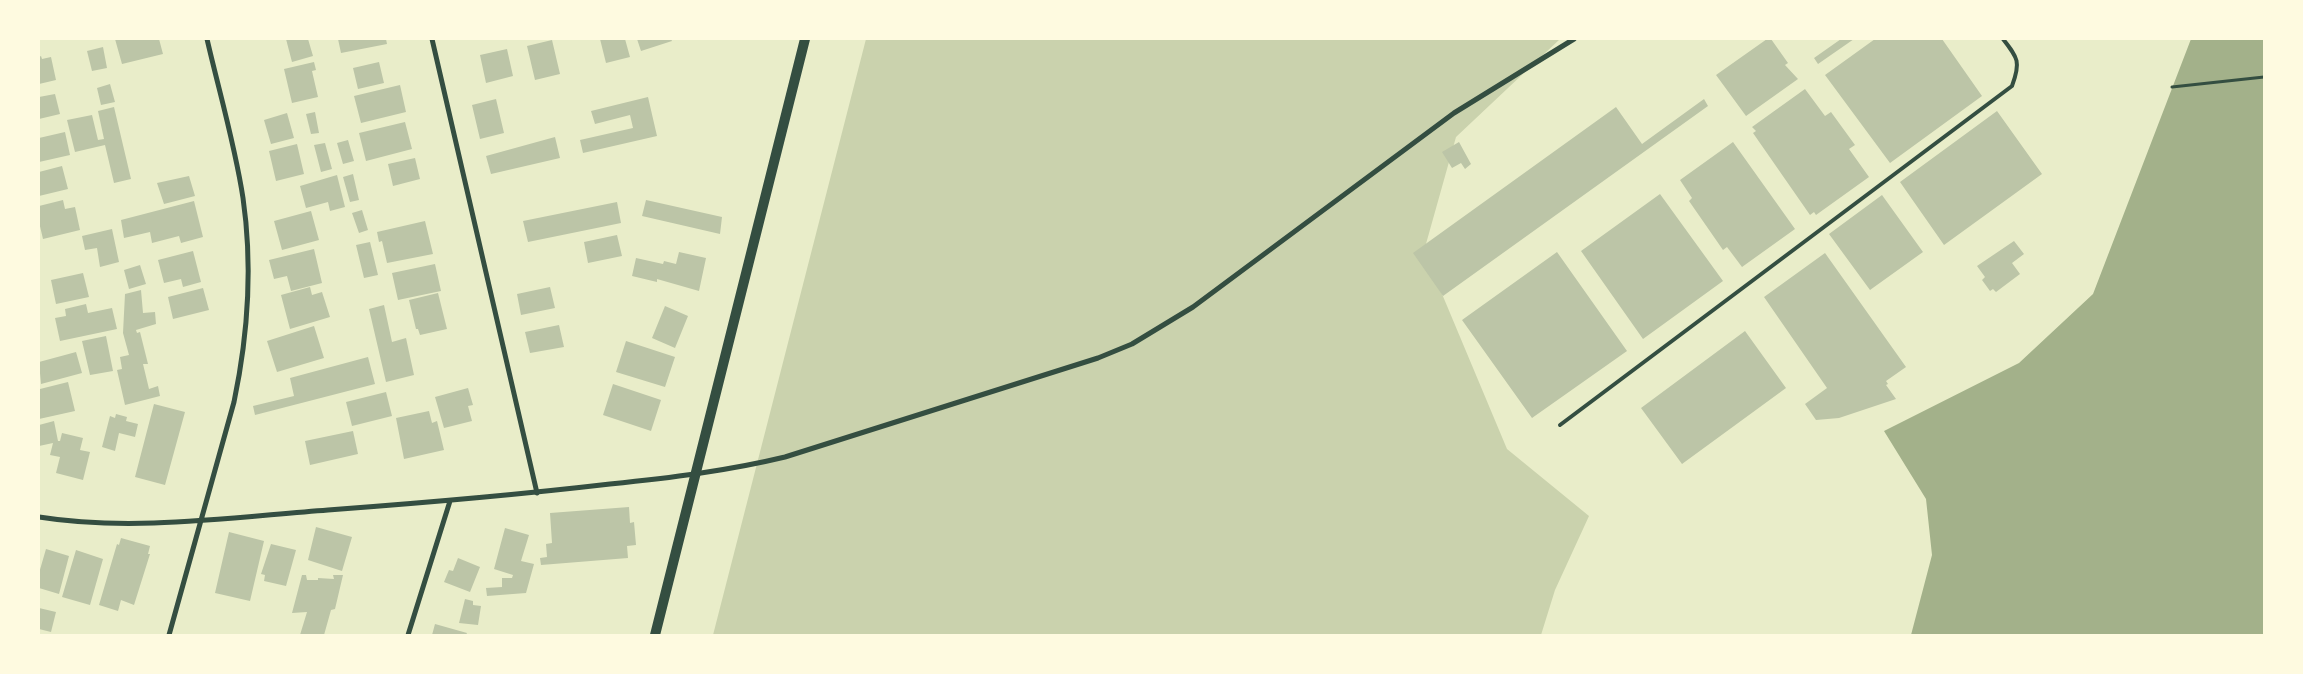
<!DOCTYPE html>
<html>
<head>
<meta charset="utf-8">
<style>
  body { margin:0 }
  #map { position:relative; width:2303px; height:674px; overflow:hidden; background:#e9edc9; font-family:"Nunito Sans",sans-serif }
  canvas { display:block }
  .frame { position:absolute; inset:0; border:40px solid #fefae0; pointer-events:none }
</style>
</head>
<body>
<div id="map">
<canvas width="2303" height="674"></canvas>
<div class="frame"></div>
</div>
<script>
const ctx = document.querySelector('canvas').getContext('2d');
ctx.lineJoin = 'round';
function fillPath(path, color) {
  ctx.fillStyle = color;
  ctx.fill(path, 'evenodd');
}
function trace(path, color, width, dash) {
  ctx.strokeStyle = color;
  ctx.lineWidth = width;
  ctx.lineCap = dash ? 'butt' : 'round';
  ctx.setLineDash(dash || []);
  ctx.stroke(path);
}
const green = new Path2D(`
  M866,39h694l-104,98 -32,114 83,198 82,67 -34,74 -14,45h-828z`);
const water = new Path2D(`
  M2191,39h73v596h-353l21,-80 -6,-56 -42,-68 135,-68 74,-69z`);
const building = new Path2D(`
  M115,39h44l4,15 -41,10z
  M286,39h22l5,17 -21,6z
  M338,39h48l1,5 -46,9z
  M600,39h25l5,18 -24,6z
  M637,39h34l1,2 -31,10z
  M1767,39h4l17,24 -3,2 13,14 -52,37 -30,-41z
  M1841,39h13l-36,25 -4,-6z
  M1875,39h67l40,57 -92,67 -65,-88z
  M552,40l8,34 -25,6 -8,-34z
  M103,47l4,21 -15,3 -5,-20z
  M507,49l6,27 -27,7 -6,-28z
  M41,56l1,3 9,-2 5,23 -17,4v-27z
  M314,62l2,8 -4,1 6,26 -26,6 -8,-34z
  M379,62l5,21 -26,6 -5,-21z
  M110,84l5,18 -14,3 -4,-17z
  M400,85l6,27 -45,11 -7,-27z
  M1805,89l20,27 6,-4 24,33 -6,4 20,28 -53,38 -2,-3 -4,3 -57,-82 3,-2 -4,-4z
  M55,94l5,20 -21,5v-22z
  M648,97l9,39 -74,17 -3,-13 53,-12 -3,-13 -35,9 -4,-13z
  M496,99l8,34 -24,6 -8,-34z
  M1704,99l4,7 -265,190 -30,-43 203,-146 26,37z
  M114,107l17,72 -17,4 -9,-38 -30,7 -8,-32 25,-5 6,25 6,-1 -6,-28z
  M1997,111l45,63 -98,71 -44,-63z
  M315,112l4,21 -8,1 -5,-20z
  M287,113l7,25 -23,6 -7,-24z
  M405,122l7,27 -46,12 -7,-28z
  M65,132l5,23 -31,7v-24z
  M555,137l5,21 -69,16 -5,-18z
  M348,140l6,21 -11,3 -6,-21z
  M1459,142l12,22 -6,5 -4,-6 -9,5 -10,-16z
  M1733,142l62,87 -53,38 -15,-20 -4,3 -34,-49 3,-3 -12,-18z
  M325,143l7,26 -11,3 -7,-27z
  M297,144l7,30 -28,7 -7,-30z
  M415,158l5,21 -27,7 -5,-22z
  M62,166l6,23 -29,7v-24z
  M353,174l6,26 -9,2 -7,-25z
  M337,175l8,32 -15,4 -2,-9 -22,6 -6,-22z
  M189,176l6,20 -31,8 -7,-21z
  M1660,194l63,87 -80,58 -62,-88z
  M1882,195l41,57 -53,38 -41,-56z
  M63,200l2,9 10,-2 5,23 -37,9 -4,-17v-16z
  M646,200l76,17 -2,17 -78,-18z
  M194,201l9,36 -22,6 -2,-7 -27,7 -2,-11 -26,6 -3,-18z
  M617,202l4,21 -93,19 -5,-21z
  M362,210l6,20 -9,3 -7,-20z
  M311,211l8,29 -37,10 -8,-29z
  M425,221l8,33 -46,9 -5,-22 -3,1 -2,-10z
  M112,229l7,33 -19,5 -3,-19 -12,2 -3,-14z
  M617,235l5,21 -34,7 -4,-21z
  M2014,241l10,13 -12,9 8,11 -24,18 -3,-3 -3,2 -8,-11 3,-3 -8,-11z
  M370,242l8,33 -14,3 -8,-33z
  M314,249l8,34 -31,8 -4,-15 -13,3 -5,-19z
  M193,251l8,31 -18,5 -2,-8 -17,4 -6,-23z
  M679,252l27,6 -7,33 -42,-12v3l-25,-6 4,-18 27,6 1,-3 12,3z
  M1557,252l70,99 -95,67 -70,-98z
  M1825,253l81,114 -20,14 2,3 -2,1 10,14 -57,19 -23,2 -11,-16 22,-16 -63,-91z
  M435,264l6,27 -43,9 -6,-27z
  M140,265l6,19 -17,5 -5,-19z
  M83,273l6,24 -33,7 -5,-24z
  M310,287l2,8 10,-3 8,25 -40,12 -9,-34z
  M550,287l5,21 -34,7 -4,-21z
  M203,288l6,22 -36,9 -5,-22z
  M141,290l2,23 12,-1 1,12 -20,6 1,3 3,-1 8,32h-5l6,25 9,-3 2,10 -35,9 -8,-35 5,-1 -2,-12 9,-2 -6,-22 2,-39z
  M438,293l9,36 -27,6 -2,-6h-2l-7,-29z
  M86,304l2,9 24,-5 5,21 -57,12 -5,-23 11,-2 -1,-7z
  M384,305l8,37 14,-4 8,37 -28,7 -17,-73z
  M665,306l23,10 -13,32 -23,-10z
  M559,325l5,22 -34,6 -5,-21z
  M314,326l10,32 -47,14 -10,-31z
  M1745,331l41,57 -104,76 -41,-56z
  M106,336l7,35 -23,4 -8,-34z
  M626,341l49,16 -10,30 -49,-15z
  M76,352l6,21 -41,11 -2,-22z
  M368,357l7,27 -120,31 -2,-9 41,-10 -4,-18z
  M68,382l7,29 -36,8 1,-30z
  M613,384l48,16 -10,31 -48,-16z
  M468,388l5,17 -5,1 4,15 -28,7 -9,-31z
  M386,392l6,24 -40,10 -6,-24z
  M154,404l31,8 -20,73 -30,-8z
  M429,411l3,12 5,-2 7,29 -40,9 -8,-41z
  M116,414l11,3 -1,4 12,3 -3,13 -16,-4 -4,18 -13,-4 8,-31 5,2z
  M54,421l4,20h2l2,-8 21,5 -3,12 10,2 -7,28 -27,-7 4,-16 -10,-2 3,-12 -14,3v-21z
  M353,431l5,23 -48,11 -5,-24z
  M629,507l1,16 4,-1 2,23 -9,1 1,12 -87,7 -1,-7 7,-1 -1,-13 6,-1 -2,-30z
  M316,527l36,10 -10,34 -34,-11z
  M505,528l24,7 -8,26 13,3 -8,29 -39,3 -1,-8 16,-1v-9h10l1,-3 -19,-6z
  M229,532l35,9 -14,60 -35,-8z
  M121,538l29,8 -2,8h2l-16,51 -13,-5 -3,11 -19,-6 18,-61 2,1z
  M271,544l25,6 -10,36 -22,-5 1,-6 -4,-1z
  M46,549l23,7 -10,38 -20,-6v-15z
  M76,550l27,9 -13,46 -28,-8z
  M458,558l22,9 -10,25 -26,-10 5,-12 4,1z
  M302,575h4l1,5h11v-2l16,1 -1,-4h10l-8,34 -4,1 -7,25h-24l7,-23 -15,1z
  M465,599l8,2v4l8,1 -3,19 -19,-2z
  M39,608l17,4 -5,20 -12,-3z
  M435,624l32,9 -1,2h-34z`);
const path = new Path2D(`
  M2172,87l92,-10`);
const service = new Path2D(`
  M1560,425l452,-339c9,-24 6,-28 -9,-47`);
const minor = new Path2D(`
  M432,39l105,454
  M39,517c93,15 195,0 289,-7 94,-7 188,-15 282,-26 59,-6 117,-13 175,-27l313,-99 34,-14 61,-37 261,-194 120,-74
  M169,635l65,-233c14,-67 19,-135 9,-204 -8,-53 -24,-107 -36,-159
  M408,635l42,-134`);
const secondary = new Path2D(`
  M655,635l150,-596`);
fillPath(green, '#cad2ad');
fillPath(water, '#a3b18a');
fillPath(building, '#bcc5a7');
trace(path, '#344e41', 3);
trace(service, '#344e41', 4);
trace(minor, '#344e41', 5);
trace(secondary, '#344e41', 10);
</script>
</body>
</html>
